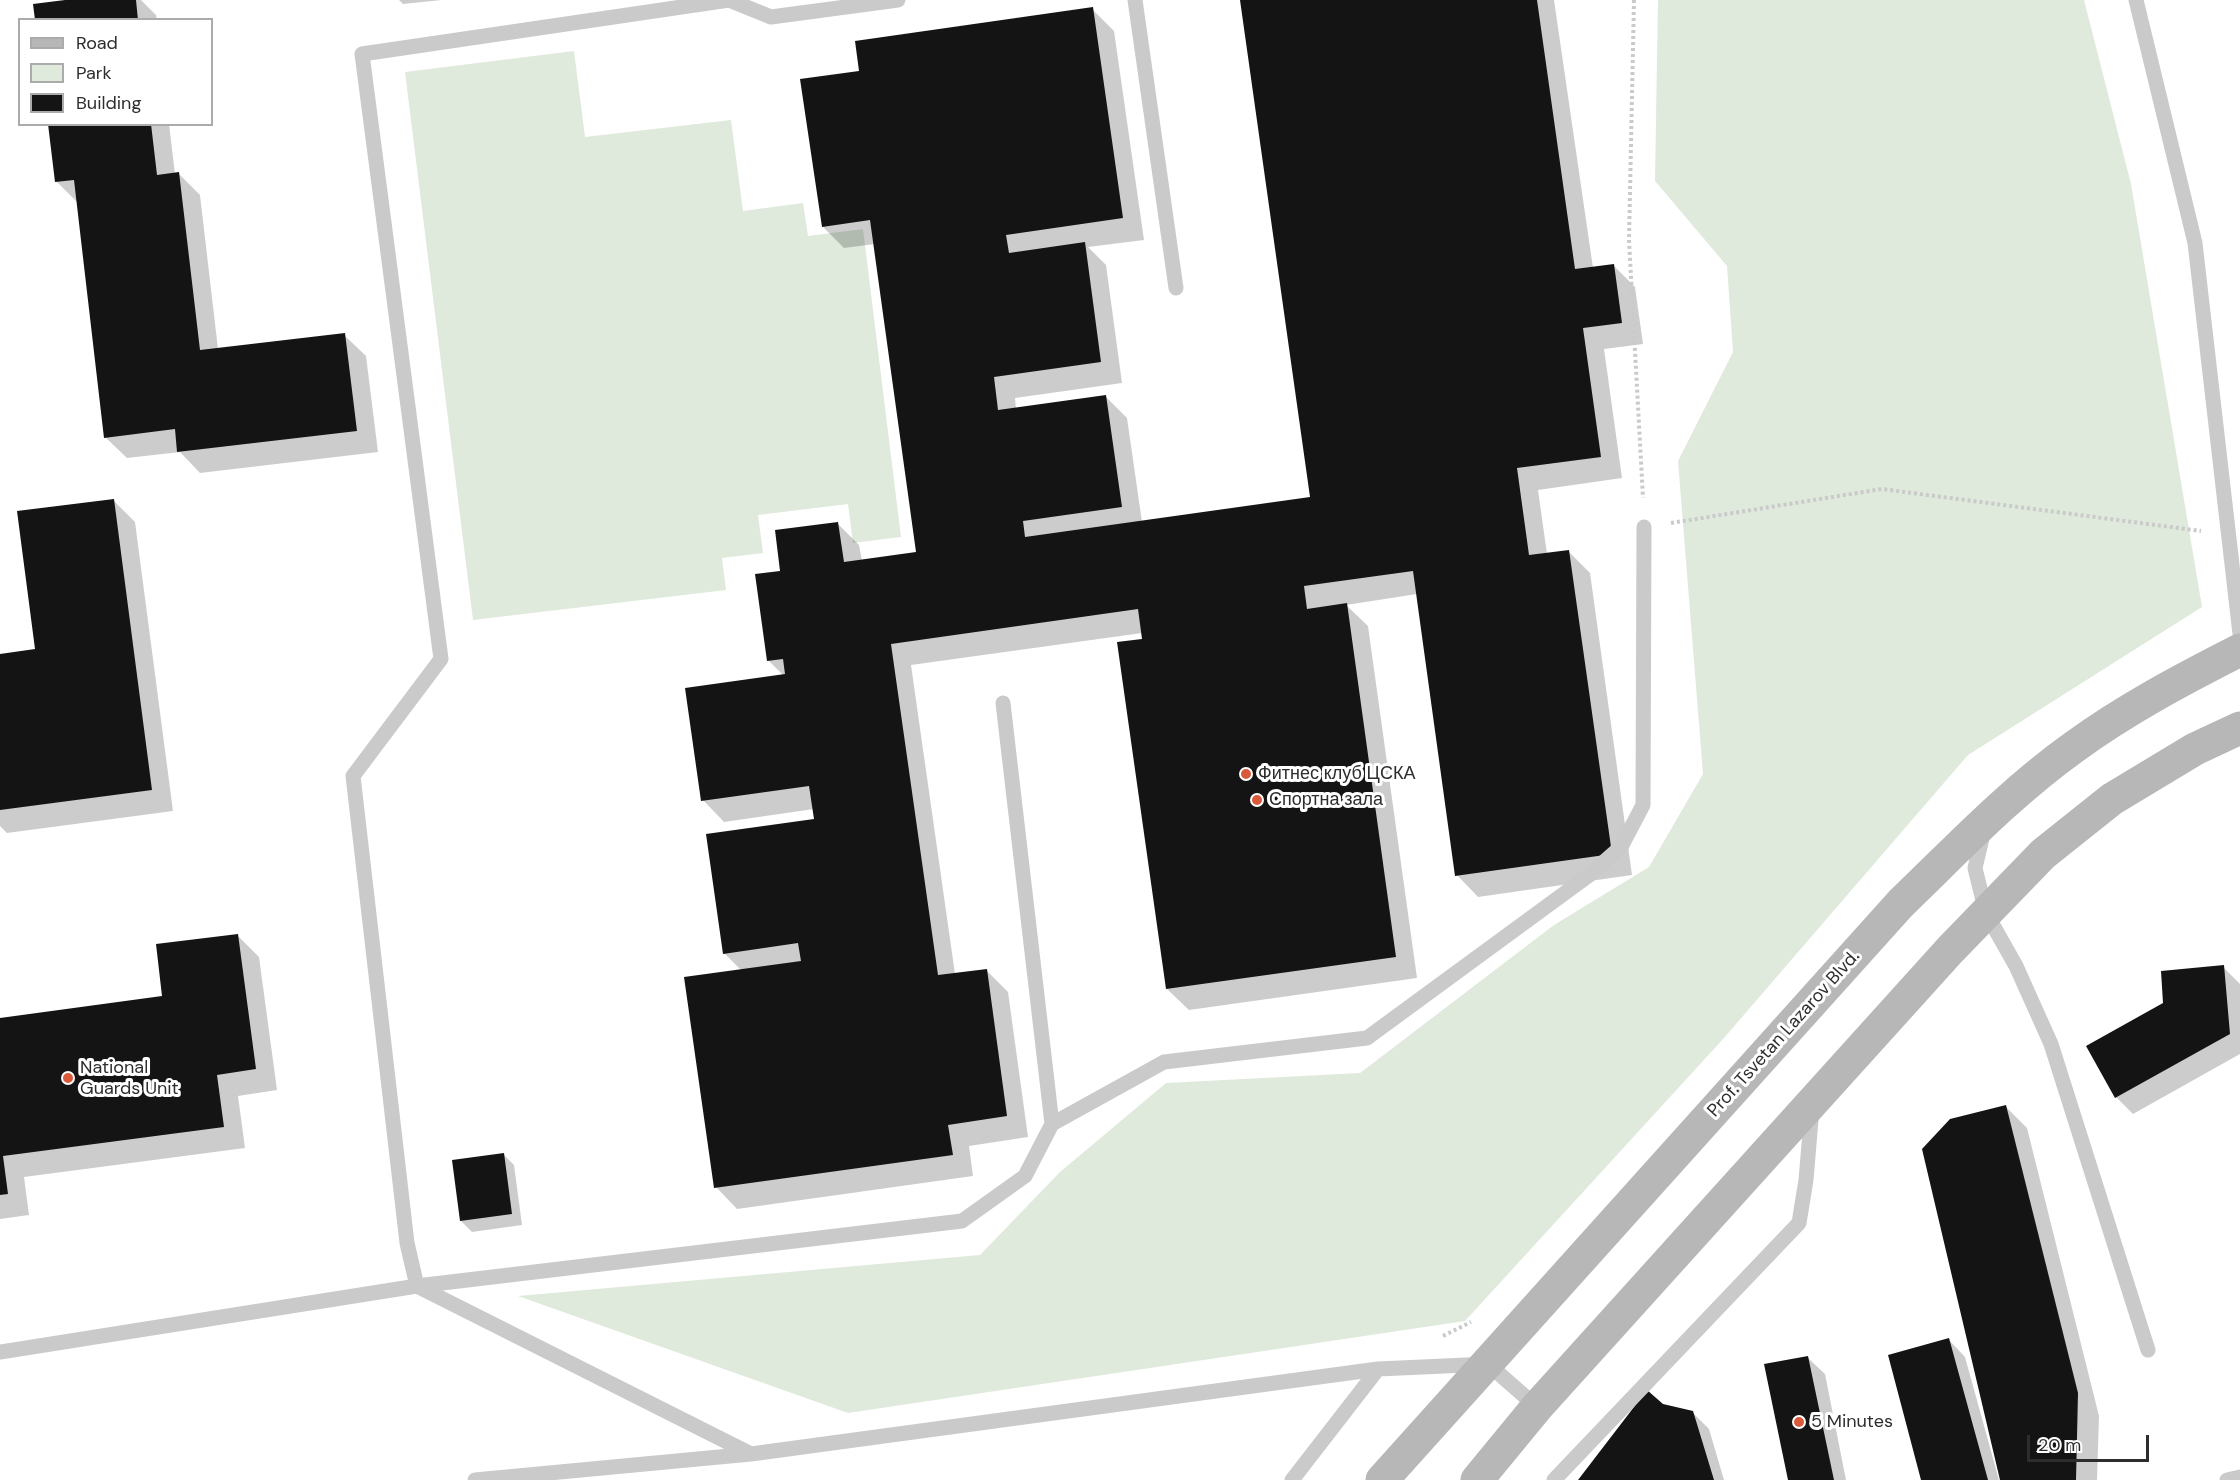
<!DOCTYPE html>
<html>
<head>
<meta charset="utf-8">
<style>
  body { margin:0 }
  #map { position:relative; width:2240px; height:1480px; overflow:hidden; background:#fff; font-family:"DM Sans",sans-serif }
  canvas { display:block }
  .legend { position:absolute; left:18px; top:18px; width:195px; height:108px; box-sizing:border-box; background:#fff; border:2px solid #ababab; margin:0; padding:8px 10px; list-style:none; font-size:18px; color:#2d2d2d }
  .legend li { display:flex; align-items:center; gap:12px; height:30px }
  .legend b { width:30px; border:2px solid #ababab }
  .scale { position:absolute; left:2027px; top:1435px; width:122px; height:27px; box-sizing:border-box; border:3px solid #2d2d2d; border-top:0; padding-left:8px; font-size:18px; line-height:21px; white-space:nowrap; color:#2d2d2d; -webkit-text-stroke:4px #fff; paint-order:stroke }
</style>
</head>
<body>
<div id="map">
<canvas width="2240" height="1480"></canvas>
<ul class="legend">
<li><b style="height:8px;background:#b7b7b7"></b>Road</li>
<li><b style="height:16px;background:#dfeadc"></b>Park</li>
<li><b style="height:16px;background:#141414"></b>Building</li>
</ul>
<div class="scale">20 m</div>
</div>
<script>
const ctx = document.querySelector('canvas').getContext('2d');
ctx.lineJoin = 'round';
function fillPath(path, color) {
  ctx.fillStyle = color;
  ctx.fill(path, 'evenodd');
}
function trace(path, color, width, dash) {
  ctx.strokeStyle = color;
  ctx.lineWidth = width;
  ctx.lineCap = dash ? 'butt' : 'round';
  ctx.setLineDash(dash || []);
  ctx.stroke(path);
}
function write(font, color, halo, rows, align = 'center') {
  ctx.font = font + ' "DM Sans",sans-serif';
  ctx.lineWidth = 6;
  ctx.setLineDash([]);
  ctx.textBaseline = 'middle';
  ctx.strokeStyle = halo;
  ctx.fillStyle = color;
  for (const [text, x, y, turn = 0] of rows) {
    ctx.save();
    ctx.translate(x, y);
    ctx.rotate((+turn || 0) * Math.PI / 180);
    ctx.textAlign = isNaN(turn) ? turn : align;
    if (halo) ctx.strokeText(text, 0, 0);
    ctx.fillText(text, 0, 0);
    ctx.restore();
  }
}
const green = new Path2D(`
  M1658,0h426l47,184 71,423 -234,148 -244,283 -259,283 -617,92 -330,-117 462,-41 80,-83 106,-89 194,-10 194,-148 95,-58 54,-93 -25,-313 55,-109 -6,-86 -72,-85z
  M574,51l11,86 146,-17 12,91 60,-8 5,33 55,-7 38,308 -48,6 -5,-39 -90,11 5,38 -41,5 4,32 -253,30 -68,-548z`);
const shadow = new Path2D(`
  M78,0h63l15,15 1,5h-121z
  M399,0h43l-39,4z
  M1242,0h312l39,268 20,-3 22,22 8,57 -39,5 18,129 -84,12 9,64 21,-3 22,22 42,302 -154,22 -21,-22 -40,-281 -71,11 22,21 49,352 -228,32 -22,-21 -25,-356 -231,32 44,309 31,-4 22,22 20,145 -59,9 4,30 -236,33 -21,-22 26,-216 -18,-18 92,-133 -2,-11 -90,13 -21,-22 81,-124 -16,-16 14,-88 56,-48 21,21 3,16 56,-8 -43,-309 -31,4 -21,-21 38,-155 231,-63 22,22 30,209 -56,7 18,18 16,118 -107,15 1,11 89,-13 22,22 15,104 170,-23z
  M49,124h120l6,50h4l21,21 18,154 126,-14 22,21 12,96 -178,21 -20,-21 -53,6 -22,-21 -27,-234 -22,-22z
  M113,500l22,22 38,289 -166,22 -7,-7v-170l37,-5z
  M237,935l22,22 18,133 -39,6 7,52 -221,29 5,38 -29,4v-200l164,-22z
  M2223,967l17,17v70l-107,60 -17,-17 49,-94z
  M2005,1106l22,22 72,288 -2,64h-174l26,-140 16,17 34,123 2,-1z
  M503,1154l11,11 8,60 -50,7 -11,-11z
  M1808,1358l17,16 21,106h-57z
  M1662,1406l30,6 17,17 15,51h-144z`);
const building = new Path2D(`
  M65,0h71l2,20h-103l-2,-16z
  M1240,0h297l38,269 39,-5 8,59 -39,5 18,129 -84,11 12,87 40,-5 43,304 -157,22 -42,-305 -109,15 3,23 40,-6 49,354 -230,32 -49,-347 25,-3 -4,-30 -247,35 47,331 49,-6 20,147 -59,9 5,30 -239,33 -30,-211 117,-16 -3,-18 -75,11 -17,-120 108,-15 -5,-33 -108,15 -16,-113 100,-14 -2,-15 -16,2 -12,-87 25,-3 -5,-41 63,-8 6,40 72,-10 -46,-332 -48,7 -22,-148 59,-8 -4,-30 238,-34 30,211 -117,17 3,18 76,-11 16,120 -107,15 4,33 108,-15 16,112 -99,14 2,16 285,-40z
  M48,124h103l6,51 22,-3 21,178 145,-17 12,98 -180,21 -2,-23 -71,9 -30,-258 -19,2z
  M114,499l38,291 -152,20v-156l35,-5 -18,-138z
  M238,934l18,135 -39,6 7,52 -221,29 5,38 -8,1v-177l162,-22 -6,-52z
  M2224,965l6,69 -115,64 -29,-52 77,-43 -2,-32z
  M2006,1105l72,288 -2,87h-76l-78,-331 28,-30z
  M504,1153l8,61 -52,7 -8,-61z
  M1949,1338l39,142h-67l-33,-125z
  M1808,1356l26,124h-46l-24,-116z
  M1647,1390l16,14 30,7 21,69h-136z`);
const path = new Path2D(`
  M1634,0l-5,240 14,258
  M1671,523l211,-34 319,42
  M1443,1336l28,-14`);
const lane = new Path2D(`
  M1135,0l41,288
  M2136,0l59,243 45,391
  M1984,830l-9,38 11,45 30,53 35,78 97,306
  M1052,1124l112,-62 203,-24 221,-162 33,-29 22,-42 1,-278
  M0,1352l417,-66 545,-65 63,-45 27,-52 -49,-421
  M751,1454l-334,-168 -10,-43 -54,-467 88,-117 -79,-605 367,-54 42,17 127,-17
  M475,1480l276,-26 627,-85 110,-5 49,43
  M1292,1480l86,-111
  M1554,1480l245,-257 7,-43 6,-72
  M2227,1480l13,-3`);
const secondary = new Path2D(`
  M1382,1480l519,-577c56,-54 110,-111 173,-156 52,-38 109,-68 166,-97
  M1477,1480l60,-73 413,-457 93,-96 69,-55 83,-50 45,-21`);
const markers = [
  [1246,774,6,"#d85a3b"],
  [1257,800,6,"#d85a3b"],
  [68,1078,6,"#d85a3b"],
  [1799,1422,6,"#d85a3b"]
];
const poiNames = [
  ["Фитнес клуб ЦСКА",1258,774],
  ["Спортна зала",1269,800],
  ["National",80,1068],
  ["Guards Unit",80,1089],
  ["5 Minutes",1811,1422]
];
const streetNames = [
  ["Prof. Tsvetan Lazarov Blvd.",1784,1034,-48]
];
fillPath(green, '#dfeadc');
fillPath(shadow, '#0003');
fillPath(building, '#141414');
trace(path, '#cacaca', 4, [3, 3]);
trace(lane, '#cacaca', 15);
trace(secondary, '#b7b7b7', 33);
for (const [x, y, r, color] of markers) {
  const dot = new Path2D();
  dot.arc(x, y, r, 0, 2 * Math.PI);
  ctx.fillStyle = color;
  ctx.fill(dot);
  trace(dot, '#fff', 2);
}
write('18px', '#2d2d2d', '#fff', poiNames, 'left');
write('18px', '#2d2d2d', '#fff', streetNames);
</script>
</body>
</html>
